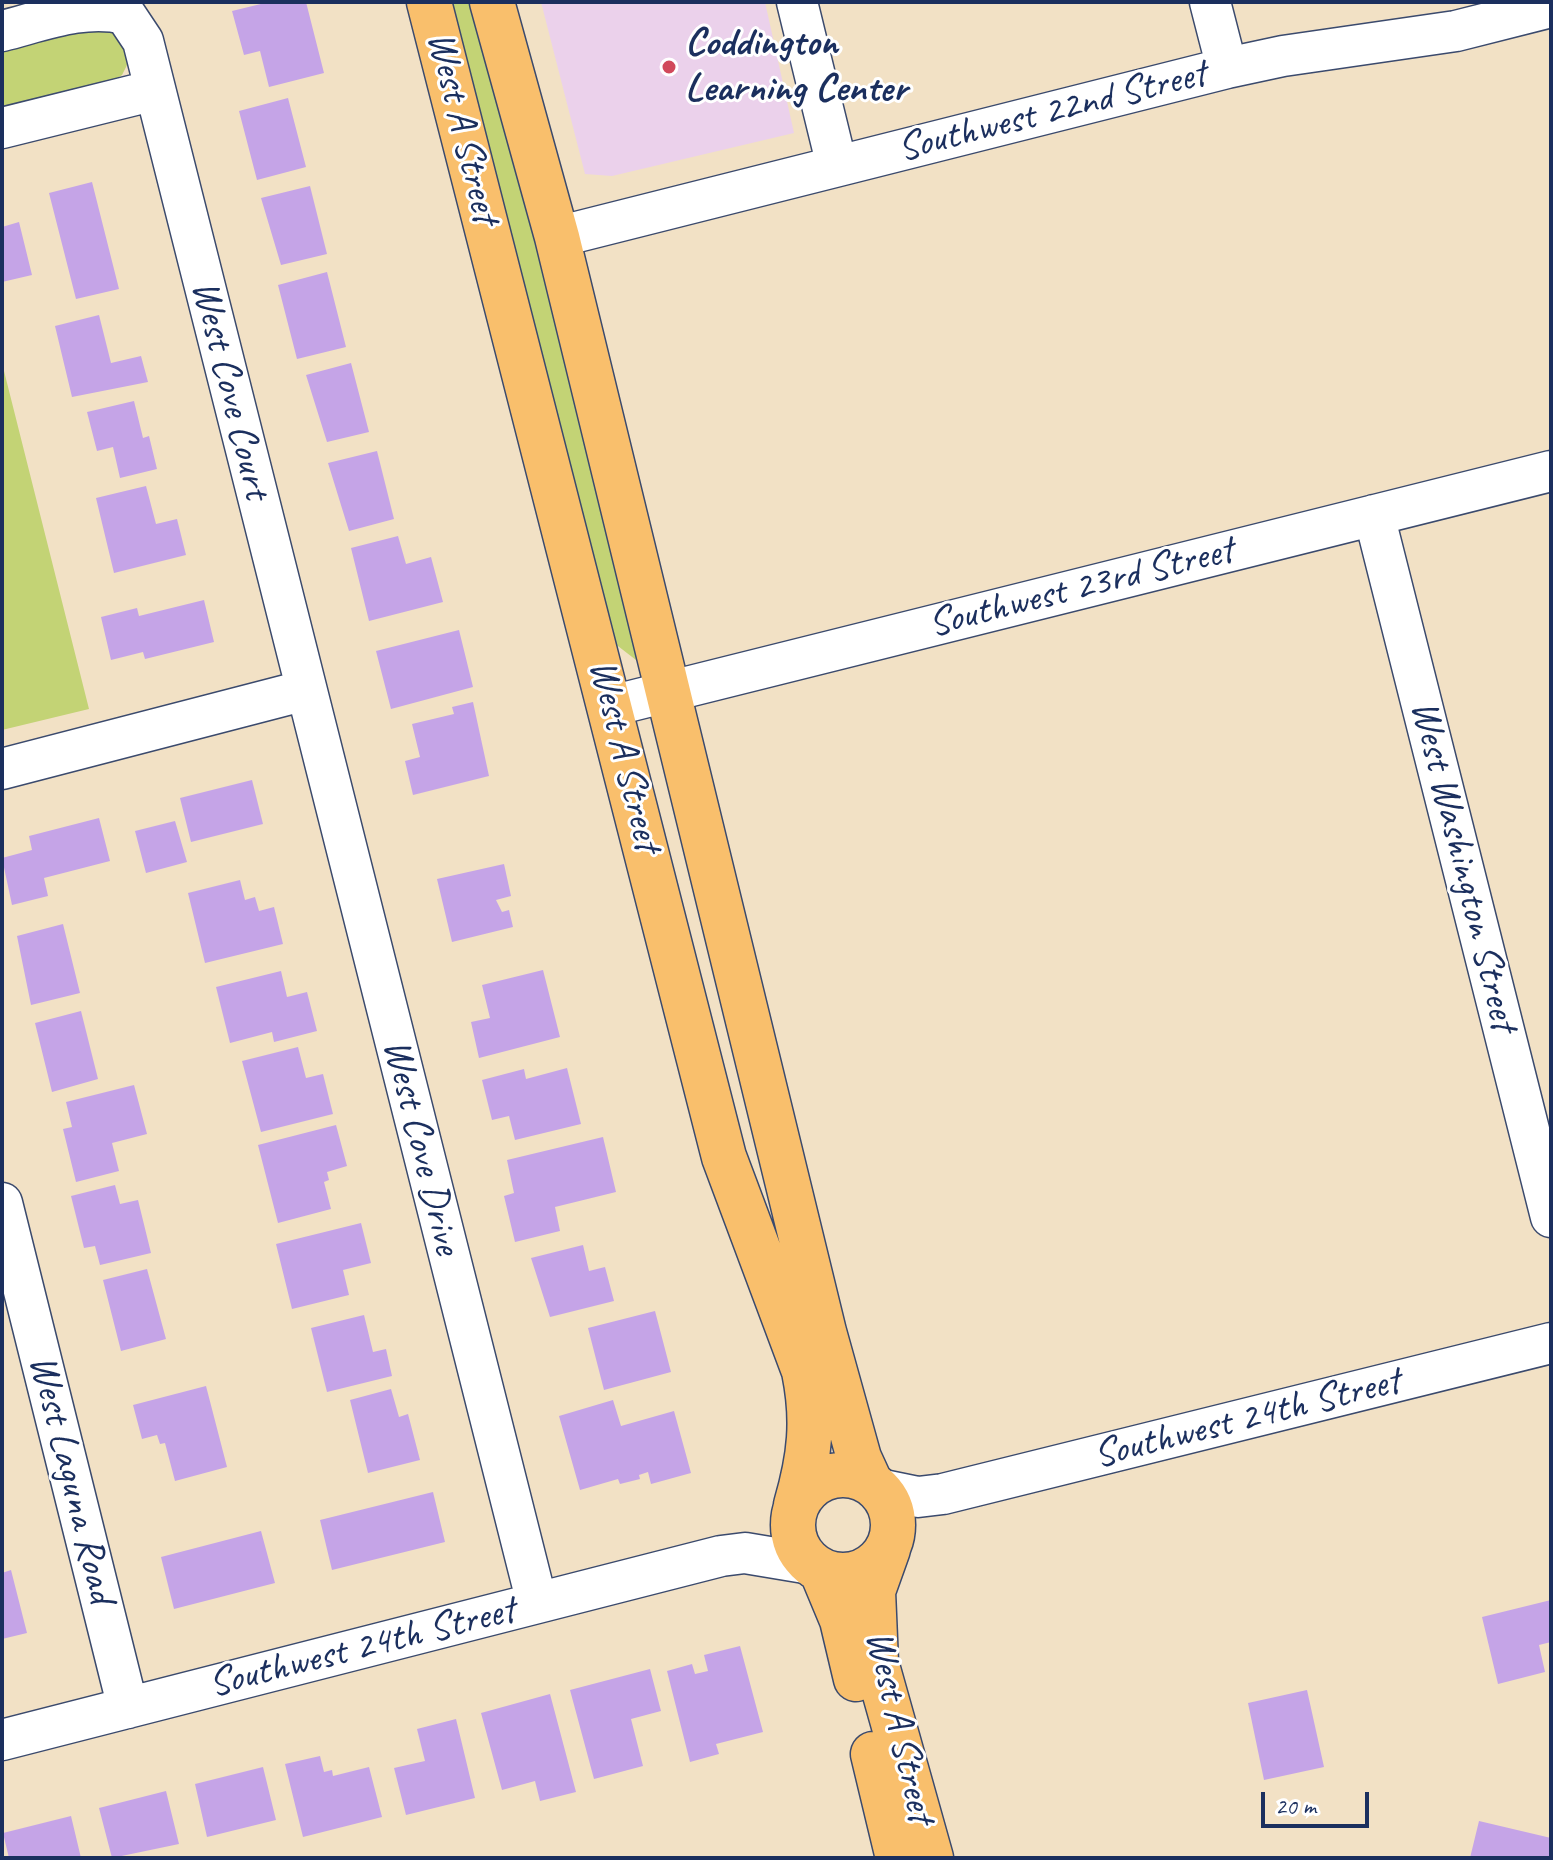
<!DOCTYPE html>
<html>
<head>
<meta charset="utf-8">
<style>
  body { margin:0 }
  #map { position:relative; width:1553px; height:1860px; overflow:hidden; background:#f2e1c5; font-family:Caveat,sans-serif }
  canvas { display:block }
  .frame { position:absolute; inset:0; border:4px solid #1b2f5e; pointer-events:none }
  .scale { position:absolute; left:1261px; top:1792px; width:108px; height:36px; box-sizing:border-box; border:4px solid #1b2f5e; border-top:0; padding-left:10px; font-size:24px; line-height:28px; white-space:nowrap; color:#1b2f5e; -webkit-text-stroke:6px #fff; paint-order:stroke }
</style>
</head>
<body>
<div id="map">
<canvas width="1553" height="1860"></canvas>
<div class="frame"></div>
<div class="scale">20 m</div>
</div>
<script>
const ctx = document.querySelector('canvas').getContext('2d');
ctx.lineJoin = 'round';
function fillPath(path, color) {
  ctx.fillStyle = color;
  ctx.fill(path, 'evenodd');
}
function trace(path, color, width, dash) {
  ctx.strokeStyle = color;
  ctx.lineWidth = width;
  ctx.lineCap = dash ? 'butt' : 'round';
  ctx.setLineDash(dash || []);
  ctx.stroke(path);
}
function write(font, color, halo, rows, align = 'center') {
  ctx.font = font + ' Caveat,sans-serif';
  ctx.lineWidth = 6;
  ctx.setLineDash([]);
  ctx.textBaseline = 'middle';
  ctx.strokeStyle = halo;
  ctx.fillStyle = color;
  for (const [text, x, y, turn = 0] of rows) {
    ctx.save();
    ctx.translate(x, y);
    ctx.rotate((+turn || 0) * Math.PI / 180);
    ctx.textAlign = isNaN(turn) ? turn : align;
    if (halo) ctx.strokeText(text, 0, 0);
    ctx.fillText(text, 0, 0);
    ctx.restore();
  }
}
const built = new Path2D(`
  M541,2h224l29,131 -182,43 -27,-2z`);
const green = new Path2D(`
  M444,2h28l65,214 106,445 -7,-1 -31,-24z
  M94,25l27,8 8,28 -7,14 -11,7 -109,29v-62z
  M2,363l87,346 -87,21z`);
const building = new Path2D(`
  M269,2h37l18,71 -55,14 -9,-36 -16,4 -12,-44z
  M288,98l18,69 -49,13 -18,-69z
  M92,182l27,107 -43,10 -27,-106z
  M310,186l17,68 -46,11 -20,-67z
  M19,222l13,53 -30,7v-55z
  M327,272l19,75 -49,12 -19,-74z
  M99,315l12,48 30,-7 7,26 -76,15 -17,-71z
  M351,363l18,69 -42,10 -21,-67z
  M134,401l9,37 6,-2 8,33 -37,9 -7,-31 -16,4 -10,-39z
  M377,451l17,68 -45,12 -21,-68z
  M146,486l10,38 21,-5 9,36 -72,18 -18,-75z
  M398,536l8,28 25,-7 12,45 -74,19 -18,-73z
  M204,600l10,42 -69,17 -2,-7 -32,8 -10,-43 36,-9 2,8z
  M459,630l14,57 -82,22 -15,-58z
  M473,702l16,74 -76,19 -8,-34 15,-4 -8,-33 42,-10 -2,-7z
  M252,780l11,44 -72,18 -11,-44z
  M99,818l11,43 -66,17 4,18 -36,9 -10,-47 30,-8 -3,-14z
  M175,821l12,41 -41,11 -11,-42z
  M504,864l7,32 -15,4 6,12 7,-2 4,17 -61,15 -15,-63z
  M240,880l5,20 10,-3 4,14 15,-4 9,37 -78,19 -17,-70z
  M63,924l17,69 -49,12 -14,-69z
  M543,970l17,67 -81,21 -8,-36 19,-4 -8,-33z
  M281,971l6,26 20,-5 10,39 -43,11 -2,-10 -42,11 -14,-56z
  M81,1011l17,68 -46,13 -17,-69z
  M298,1047l8,31 17,-4 10,40 -72,18 -19,-71z
  M567,1068l14,56 -66,16 -6,-24 -17,4 -10,-40 42,-11 2,10z
  M134,1085l13,49 -35,9 7,28 -43,11 -13,-53 9,-2 -6,-25z
  M336,1125l11,41 -20,6 2,8 -5,2 7,27 -53,14 -20,-78z
  M603,1137l13,55 -61,15 5,24 -45,11 -11,-46 10,-3 -7,-33z
  M115,1185l5,19 18,-4 13,53 -51,12 -5,-19 -11,2 -13,-52z
  M361,1223l10,40 -28,7 6,25 -57,14 -16,-65z
  M583,1245l6,26 16,-4 9,34 -64,16 -19,-59z
  M147,1269l19,70 -45,12 -18,-71z
  M655,1311l16,61 -67,18 -16,-62z
  M364,1315l9,37 13,-3 6,27 -65,16 -16,-64z
  M206,1386l21,81 -52,14 -10,-38 -5,1 -3,-9 -15,4 -9,-34z
  M391,1389l8,28 9,-3 12,46 -52,13 -18,-73z
  M613,1400l8,26 53,-15 17,62 -40,11 -3,-12 -9,3 1,4 -20,5 -2,-5 -38,11 -21,-74z
  M433,1492l12,50 -113,28 -12,-50z
  M261,1531l14,52 -101,26 -13,-52z
  M11,1570l16,63 -25,6v-66z
  M1551,1600v42l-12,3 6,27 -47,12 -16,-67z
  M740,1646l23,86 -47,12 3,10 -29,8 -23,-91 25,-7 3,10 13,-3 -4,-16z
  M650,1669l11,42 -30,8 12,47 -49,13 -24,-89z
  M1307,1690l17,77 -60,13 -16,-77z
  M550,1694l26,98 -36,9 -5,-20 -33,9 -21,-77z
  M456,1719l19,79 -69,17 -12,-47 31,-7 -8,-32z
  M320,1756l4,16 8,-2 1,6 36,-9 13,50 -79,20 -18,-73z
  M263,1767l13,53 -69,17 -12,-53z
  M166,1791l13,53 -67,14 -13,-50z
  M71,1816l10,42h-72l-6,-25z
  M1479,1821l72,17 -1,20h-80z`);
const minor = new Path2D(`
  M797,2l40,164
  M1210,2l17,66
  M2,31c40,-10 82,-27 123,-17l18,27 394,1562
  M2,128l153,-38
  M557,237l670,-169 56,-12 173,-25 95,-24
  M1374,515l177,702
  M611,706l940,-235
  M2,769l304,-79
  M2,1203l126,505
  M879,1489l39,8 25,-3 608,-151
  M2,1740l719,-184 24,-3 66,11`);
const major = new Path2D(`
  M429,2l295,1155 80,214c10,49 6,86 -8,134
  M492,2l65,235 267,1095 35,126 11,24
  M793 1525a50 50 0 1 1 100 0a50 50 0 1 1-100 0Z
  M888,1549l-15,42 3,71 55,196
  M822,1572l20,48 14,59
  M873,1754l25,104`);
const markers = [
  [669,67,8,"#d1495b"]
];
const poiNames = [
  ["Coddington",685,44],
  ["Learning Center",685,90]
];
const streetNames = [
  ["Southwest 22nd Street",1052,112,-14],
  ["West A Street",462,128,76],
  ["West Cove Court",230,390,76],
  ["Southwest 23rd Street",1081,588,-14],
  ["West A Street",624,756,76],
  ["West Washington Street",1463,866,76],
  ["West Cove Drive",421,1147,76],
  ["Southwest 24th Street",1247,1419,-14],
  ["West Laguna Road",71,1479,76],
  ["Southwest 24th Street",362,1648,-14],
  ["West A Street",899,1727,77]
];
fillPath(built, '#ebd1eb');
fillPath(green, '#c3d375');
fillPath(building, '#c5a4e7');
trace(minor, '#3b4a6d', 43);
trace(major, '#3b4a6d', 47);
trace(minor, '#fff', 40);
trace(major, '#f9bf6c', 44);
for (const [x, y, r, color] of markers) {
  const dot = new Path2D();
  dot.arc(x, y, r, 0, 2 * Math.PI);
  ctx.fillStyle = color;
  ctx.fill(dot);
  trace(dot, '#fff', 3);
}
write('bold 40px', '#1b2f5e', '#fff', poiNames, 'left');
write('40px', '#1b2f5e', '#fff', streetNames);
</script>
</body>
</html>
